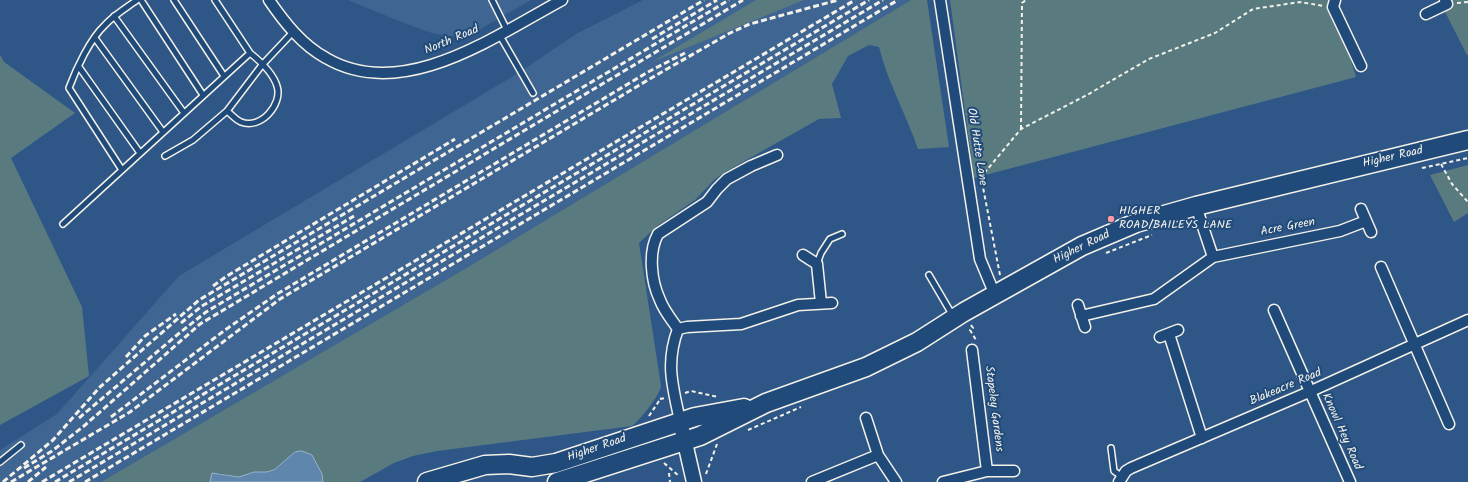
<!DOCTYPE html>
<html>
<head>
<meta charset="utf-8">
<style>
  body { margin:0 }
  canvas { display:block; background:#2e5787 }
</style>
</head>
<body>
<canvas width="1468" height="482"></canvas>
<script>
const ctx = document.querySelector('canvas').getContext('2d');
ctx.lineJoin = 'round';
function fillPath(path, color) {
  ctx.fillStyle = color;
  ctx.fill(path, 'evenodd');
}
function trace(path, color, width, dash) {
  ctx.strokeStyle = color;
  ctx.lineWidth = width;
  ctx.lineCap = dash ? 'butt' : 'round';
  ctx.setLineDash(dash || []);
  ctx.stroke(path);
}
function write(font, color, halo, rows, align = 'center') {
  ctx.font = font + ' Kalam,sans-serif';
  ctx.lineWidth = 4;
  ctx.setLineDash([]);
  ctx.textBaseline = 'middle';
  ctx.strokeStyle = halo;
  ctx.fillStyle = color;
  for (const [text, x, y, turn = 0] of rows) {
    ctx.save();
    ctx.translate(x, y);
    ctx.rotate((+turn || 0) * Math.PI / 180);
    ctx.textAlign = isNaN(turn) ? turn : align;
    if (halo) ctx.strokeText(text, 0, 0);
    ctx.fillText(text, 0, 0);
    ctx.restore();
  }
}
const built = new Path2D(`
  M348,0h183l-63,36h-21l-15,-3 -28,-10z
  M643,0h130l6,9 25,-9h107l-443,267 -367,215h-101v-32l57,-36 122,-138 341,-204 56,-38z`);
const green = new Path2D(`
  M756,0h48l-152,62z
  M911,0h16l22,147 -31,2c-12,-35 -30,-66 -39,-102l-10,-2 -21,11 -16,28 9,34 -22,1 -94,53 -11,8 -19,20 -38,26 -18,17 22,143c-1,9 -21,34 -29,40l-195,25 -24,5 -19,7 -34,19h-37l-1,-8 -27,-22 -21,18 -8,2h-12l-15,5 -20,-4 -9,6v3h-109l367,-215z
  M950,0h386l1,15 19,62 -382,101z
  M1439,0h29v55h-1z
  M0,55l4,7 71,51 -64,45 71,149 7,69 -89,49z
  M1468,165v48l-14,9 -24,-47z`);
const water = new Path2D(`
  M302,451l10,4 10,19 1,8h-113l2,-9 27,4 15,-5h12l8,-2 21,-18z`);
const path = new Path2D(`
  M1457,3l11,-1
  M1021,129l1,-126 4,-3
  M1441,164l11,20 16,18
  M1422,168l46,-10
  M1106,253l46,-18
  M1000,275l-19,-98 40,-48 66,-34 62,-36 66,-26 38,-24 47,-7 24,4
  M971,325l2,3 -3,2 6,10
  M685,393l6,-2 27,6
  M660,399l5,-1
  M649,416l12,-18
  M748,430l53,-23
  M664,463l15,13
  M669,473l1,9
  M706,474l11,-30`);
const lane = new Path2D(`
  M141,0l62,95
  M174,0l50,76
  M215,0l35,53
  M492,0l15,30
  M114,16l70,97
  M499,34l34,59
  M95,38l68,94
  M79,67l61,86
  M165,156l28,-16 34,-29 35,-46 32,-34
  M122,170l-53,-82c7,-19 21,-49 36,-63 9,-10 21,-17 32,-25
  M63,224l187,-171c10,8 23,20 27,33 6,18 -16,44 -36,36 -5,-2 -10,-8 -14,-11
  M817,264l4,-11 9,-14 12,-5
  M929,275l24,41
  M1111,448l3,23 7,5
  M0,462l21,-17`);
const street = new Path2D(`
  M269,0c15,22 33,45 57,58 77,45 169,-22 236,-58
  M940,0l40,259 15,36
  M1335,0l-2,7 28,59
  M1426,14l21,-10 -2,-4
  M1361,209l10,23
  M803,255l14,9 4,39
  M1213,257l127,-26 26,-10
  M1381,267l68,157
  M1078,305l7,22
  M1274,310l76,172
  M1081,316l73,-17 59,-42 -17,-51
  M678,329c-6,-9 -14,-18 -18,-29 -9,-19 -12,-48 -2,-66l49,-32 10,-13 10,-10 24,-13 26,-11
  M1169,334l33,104
  M1160,337l18,-7
  M972,350l15,121
  M866,418l12,37 18,27
  M680,421c-7,-34 -15,-57 -2,-92l9,-2 54,-3 57,-19 34,-2
  M812,482l66,-27
  M943,482l44,-11h27
  M1119,482l7,-11 5,-3 178,-76 159,-72`);
const secondary = new Path2D(`
  M680,421l14,61`);
const highway = new Path2D(`
  M427,482l58,-17 24,-1 23,3 24,-4 139,-46 49,-9
  M557,482l143,-46 66,-33 100,-36 51,-25 47,-30 118,-66 54,-23 60,-17 272,-66`);
const rail = new Path2D(`
  M652,39l65,-39
  M213,286l14,-10 228,-137
  M181,323l21,-17 152,-90
  M126,357l19,-21 31,-22
  M111,417l114,-87 52,-36 371,-222 37,-19
  M79,418l98,-83 29,-23 523,-312
  M24,468l28,-17 32,-25 116,-102 543,-324
  M3,482l50,-42 47,-53 99,-87 505,-300
  M11,482l119,-70 150,-113 373,-222 77,-44 20,-9 88,-24
  M28,482l18,-15
  M42,482l813,-482
  M55,482l814,-482
  M69,482l814,-482
  M85,482l813,-482`);
const markers = [
  [1111,219,4,"#ff9aa2"]
];
const streetNames = [
  ["North Road",452,41,-23],
  ["Old Hutte Lane",976,147,81],
  ["Higher Road",1393,158,-13],
  ["Acre Green",1288,228,-11],
  ["Higher Road",1082,248,-26],
  ["Blakeacre Road",1286,388,-23],
  ["Stapeley Gardens",993,409,83],
  ["Knowl Hey Road",1341,432,66],
  ["Higher Road",597,449,-19]
];
const poiNames = [
  ["HIGHER",1119,212],
  ["ROAD/BAILEYS LANE",1119,226]
];
fillPath(built, '#3f6593');
fillPath(green, '#597b80');
fillPath(water, '#5f87ad');
trace(water, '#9bb1c5', 1);
trace(lane, '#f4f1e8', 8);
trace(street, '#f4f1e8', 13);
trace(secondary, '#f4f1e8', 17);
trace(highway, '#f4f1e8', 21);
trace(path, '#f4f1e8', 2, [4, 3]);
trace(lane, '#1f4a7a', 5);
trace(street, '#1f4a7a', 10);
trace(secondary, '#1f4a7a', 14);
trace(highway, '#1f4a7a', 18);
trace(rail, '#f4f1e8', 3, [6, 3]);
for (const [x, y, r, color] of markers) {
  const dot = new Path2D();
  dot.arc(x, y, r, 0, 2 * Math.PI);
  ctx.fillStyle = color;
  ctx.fill(dot);
  trace(dot, '#1f4a7a', 1.5);
}
write('12px', '#f4f1e8', '#1f4a7a', streetNames);
write('12px', '#f4f1e8', '#1f4a7a', poiNames, 'left');
</script>
</body>
</html>
